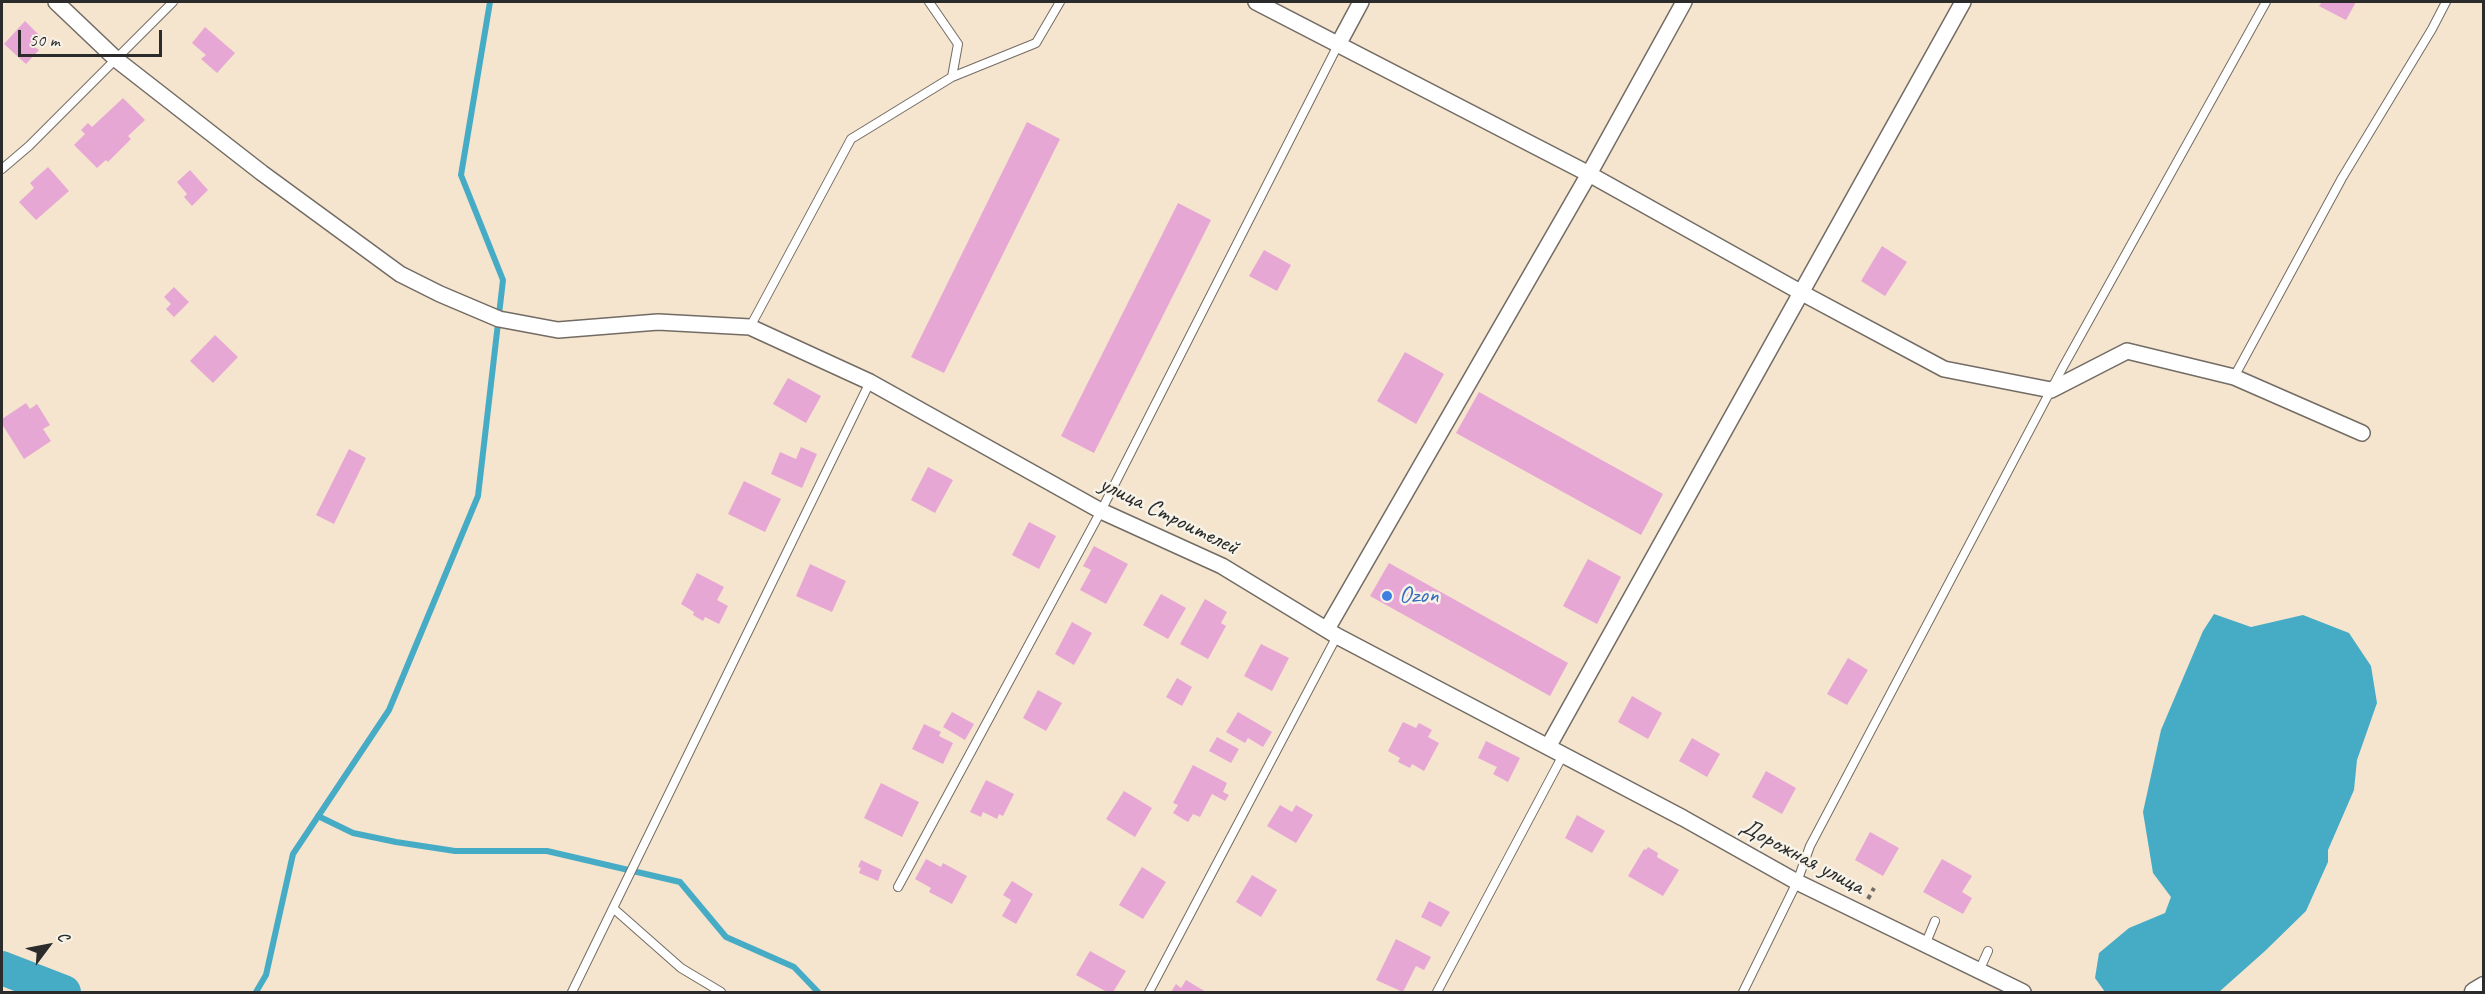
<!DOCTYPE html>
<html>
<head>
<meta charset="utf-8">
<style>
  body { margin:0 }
  #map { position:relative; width:2485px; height:994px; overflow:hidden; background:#f5e4ce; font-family:Caveat,sans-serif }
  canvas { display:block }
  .frame { position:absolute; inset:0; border:3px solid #2b2b2b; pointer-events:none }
  .north { position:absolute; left:18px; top:916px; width:60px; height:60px; -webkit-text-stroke:4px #f7f3e8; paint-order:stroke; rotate:58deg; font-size:16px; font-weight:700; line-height:24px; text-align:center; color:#2b2b2b }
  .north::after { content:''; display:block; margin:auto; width:21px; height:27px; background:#2b2b2b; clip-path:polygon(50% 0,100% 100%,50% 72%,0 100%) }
  .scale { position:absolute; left:18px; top:30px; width:144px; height:27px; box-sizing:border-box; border:3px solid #2b2b2b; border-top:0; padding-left:8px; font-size:18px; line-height:21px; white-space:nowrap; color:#2b2b2b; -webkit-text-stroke:4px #f7f3e8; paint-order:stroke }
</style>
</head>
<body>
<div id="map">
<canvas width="2485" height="994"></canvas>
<div class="frame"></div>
<div class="north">С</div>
<div class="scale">50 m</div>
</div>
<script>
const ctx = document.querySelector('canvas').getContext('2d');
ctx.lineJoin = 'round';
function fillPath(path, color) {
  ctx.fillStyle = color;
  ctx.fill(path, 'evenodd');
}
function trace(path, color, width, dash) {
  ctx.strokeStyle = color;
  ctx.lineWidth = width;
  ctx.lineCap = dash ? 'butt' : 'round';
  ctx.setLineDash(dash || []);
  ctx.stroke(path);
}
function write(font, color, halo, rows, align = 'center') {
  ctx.font = font + ' Caveat,sans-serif';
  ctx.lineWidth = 5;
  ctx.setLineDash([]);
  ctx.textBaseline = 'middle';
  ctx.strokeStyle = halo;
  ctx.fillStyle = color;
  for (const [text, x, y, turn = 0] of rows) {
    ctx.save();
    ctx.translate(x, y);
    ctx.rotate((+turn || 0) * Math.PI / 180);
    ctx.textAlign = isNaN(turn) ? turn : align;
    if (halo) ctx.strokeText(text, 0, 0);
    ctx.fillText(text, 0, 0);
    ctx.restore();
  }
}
const water = new Path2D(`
  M2214,614l37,13 52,-12 46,18 22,33 6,37 -20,57 -3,30 -26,60v12l-22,49 -41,40 -46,41h-114l-10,-14 4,-25 30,-25 36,-15 6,-16 -18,-24 -10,-61 18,-82 42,-99z`);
const stream = new Path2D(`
  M318,816l35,17 43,9 59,9h92l133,31 46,55 68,30 24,25
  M256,992l10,-17 27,-121 96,-144 89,-214 25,-216 -42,-105 29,-173`);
const river = new Path2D(`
  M2,968l62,24`);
const building = new Path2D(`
  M2322,2h34l-10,18 -27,-14z
  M25,21l18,18 -8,8 4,3 -13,14 -22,-20z
  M205,27l30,26 -18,20 -16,-14 5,-4 -14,-12z
  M123,98l22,22 -17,16 3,3 -23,23 -2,-2 -9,8 -23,-23 11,-11 -4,-4 7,-7 4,4z
  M1027,122l33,17 -116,234 -33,-16z
  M48,167l21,24 -33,29 -17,-18 15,-14 -4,-5z
  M190,170l18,20 -16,16 -8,-9 3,-3 -10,-12z
  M1178,203l33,17 -117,233 -33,-17z
  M1882,246l25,16 -22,34 -24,-15z
  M1264,250l27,15 -14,26 -28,-15z
  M174,287l15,15 -15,15 -8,-8 5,-5 -7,-7z
  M215,335l23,22 -25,26 -23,-22z
  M1405,352l39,22 -28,50 -39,-23z
  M788,378l33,18 -15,27 -33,-19z
  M1479,392l184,102 -22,41 -185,-102z
  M26,403l4,6 7,-5 13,21 -7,4 8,12 -27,18 -22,-35v-5z
  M801,447l16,7 -15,34 -31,-14 9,-22 16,7z
  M349,449l17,9 -32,66 -18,-9z
  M928,467l25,13 -18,33 -24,-13z
  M744,481l37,18 -16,33 -37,-18z
  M1029,522l27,14 -17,33 -27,-14z
  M1094,546l34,18 -22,40 -26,-14 11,-20 -8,-4z
  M1588,559l33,18 -24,47 -34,-18z
  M1389,563l179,100 -18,33 -180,-100z
  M810,564l36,17 -14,31 -36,-16z
  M697,573l27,14 -7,13 11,6 -9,18 -14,-7 -2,4 -10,-6 1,-3 -13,-8z
  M1161,594l25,14 -18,31 -25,-14z
  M1205,599l22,13 -6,11 5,3 -18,33 -28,-15z
  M1072,622l20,11 -18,32 -19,-11z
  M1261,644l28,14 -17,33 -28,-15z
  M1848,658l20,12 -21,35 -20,-11z
  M1177,678l15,9 -10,19 -16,-9z
  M1038,690l24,13 -16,28 -23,-13z
  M1632,696l30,17 -14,26 -30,-17z
  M952,712l22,12 -9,16 -22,-13z
  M1238,712l34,20 -9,15 -15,-9 -3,5 -19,-11z
  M1403,722l13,6 3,-5 13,7 -4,7 11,6 -15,28 -12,-7 -2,4 -12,-6 2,-4 -12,-7z
  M924,724l17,8 -2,4 14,7 -10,21 -31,-15z
  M1217,737l22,12 -8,14 -22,-12z
  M1692,738l28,16 -13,23 -28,-16z
  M1486,741l34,17 -12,24 -15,-8 4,-7 -19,-9z
  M1193,765l34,18 -4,9 6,3 -4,6 -13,-7 -12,23 -7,-3 -5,8 -15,-9 5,-8 -5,-2z
  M1766,771l30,17 -14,26 -30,-17z
  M986,780l28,14 -11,22 -4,-2 -2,5 -14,-7 -2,5 -11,-5z
  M881,783l38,19 -17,35 -38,-19z
  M1124,791l28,17 -17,29 -29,-18z
  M1280,805l12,7 4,-7 17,10 -17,28 -29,-17z
  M1577,815l28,16 -13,22 -27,-15z
  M1870,832l29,16 -16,28 -28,-16z
  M1648,847l10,6 -1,4 22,13 -16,26 -35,-20 16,-27 2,1z
  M926,859l15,8 2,-4 24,13 -15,28 -23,-12 2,-4 -16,-9z
  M1942,859l30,17 -10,16 10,6 -9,16 -40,-22z
  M861,860l21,10 -4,11 -19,-8 2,-5 -3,-1z
  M1142,867l24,15 -23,37 -24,-14z
  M1252,875l25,15 -16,27 -25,-15z
  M1012,881l21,13 -17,30 -14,-8 9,-16 -8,-5z
  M1429,901l21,11 -9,15 -20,-10z
  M1396,939l35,18 -7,13 -8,-4 -13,26 -27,-12z
  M1090,951l36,20 -13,21h-6l-31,-17z
  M1186,980l20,12h-35l5,-8 5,4z`);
const path = new Path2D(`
  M1868,899l6,-11`);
const service = new Path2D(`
  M929,2l29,42 -6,33
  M2,169l27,-23 144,-144
  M750,327l101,-188 101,-62 84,-34 24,-41
  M2234,377l108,-199 90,-149 14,-27
  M898,887l203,-376 238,-468
  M613,908l68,60 40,24
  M1925,945l10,-24
  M1979,971l9,-20
  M572,992l298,-610
  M1149,992l188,-356
  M1437,992l126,-237
  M1743,992l54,-110 13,-36 253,-479 203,-365`);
const minor = new Path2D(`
  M56,2l61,58 145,113 138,101 40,20 59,25 59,11 100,-8 92,5 120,55 231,129 121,55 115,70 346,182 114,64 226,110
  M1256,2l333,172 213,119 142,76 107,21 76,-39 107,26 128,56
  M1339,43l22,-41
  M1327,629l262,-455 95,-172
  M1548,747l415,-745`);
const tertiary = new Path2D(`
  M2474,992l10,-6`);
const markers = [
  [1387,596,6,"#3f7fe0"]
];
const streetNames = [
  ["улица Строителей",1169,516,26],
  ["Дорожная улица",1802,857,28]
];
const shopNames = [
  ["Ozon",1399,596]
];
fillPath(water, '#46acc6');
trace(stream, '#46acc6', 6);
trace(river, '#46acc6', 34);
fillPath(building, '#e7a7d5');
trace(service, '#726c64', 10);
trace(minor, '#726c64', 18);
trace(tertiary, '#726c64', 21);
trace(path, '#726c64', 4, [4.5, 4.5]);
trace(service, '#fff', 8);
trace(minor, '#fff', 15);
trace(tertiary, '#fff', 18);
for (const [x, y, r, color] of markers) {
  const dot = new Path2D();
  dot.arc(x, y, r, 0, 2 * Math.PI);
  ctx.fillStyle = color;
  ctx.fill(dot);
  trace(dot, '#f7f3e8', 2);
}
write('24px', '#2b2b2b', '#f7f3e8', streetNames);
write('24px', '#366cbe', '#f7f3e8', shopNames, 'left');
</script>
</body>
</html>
